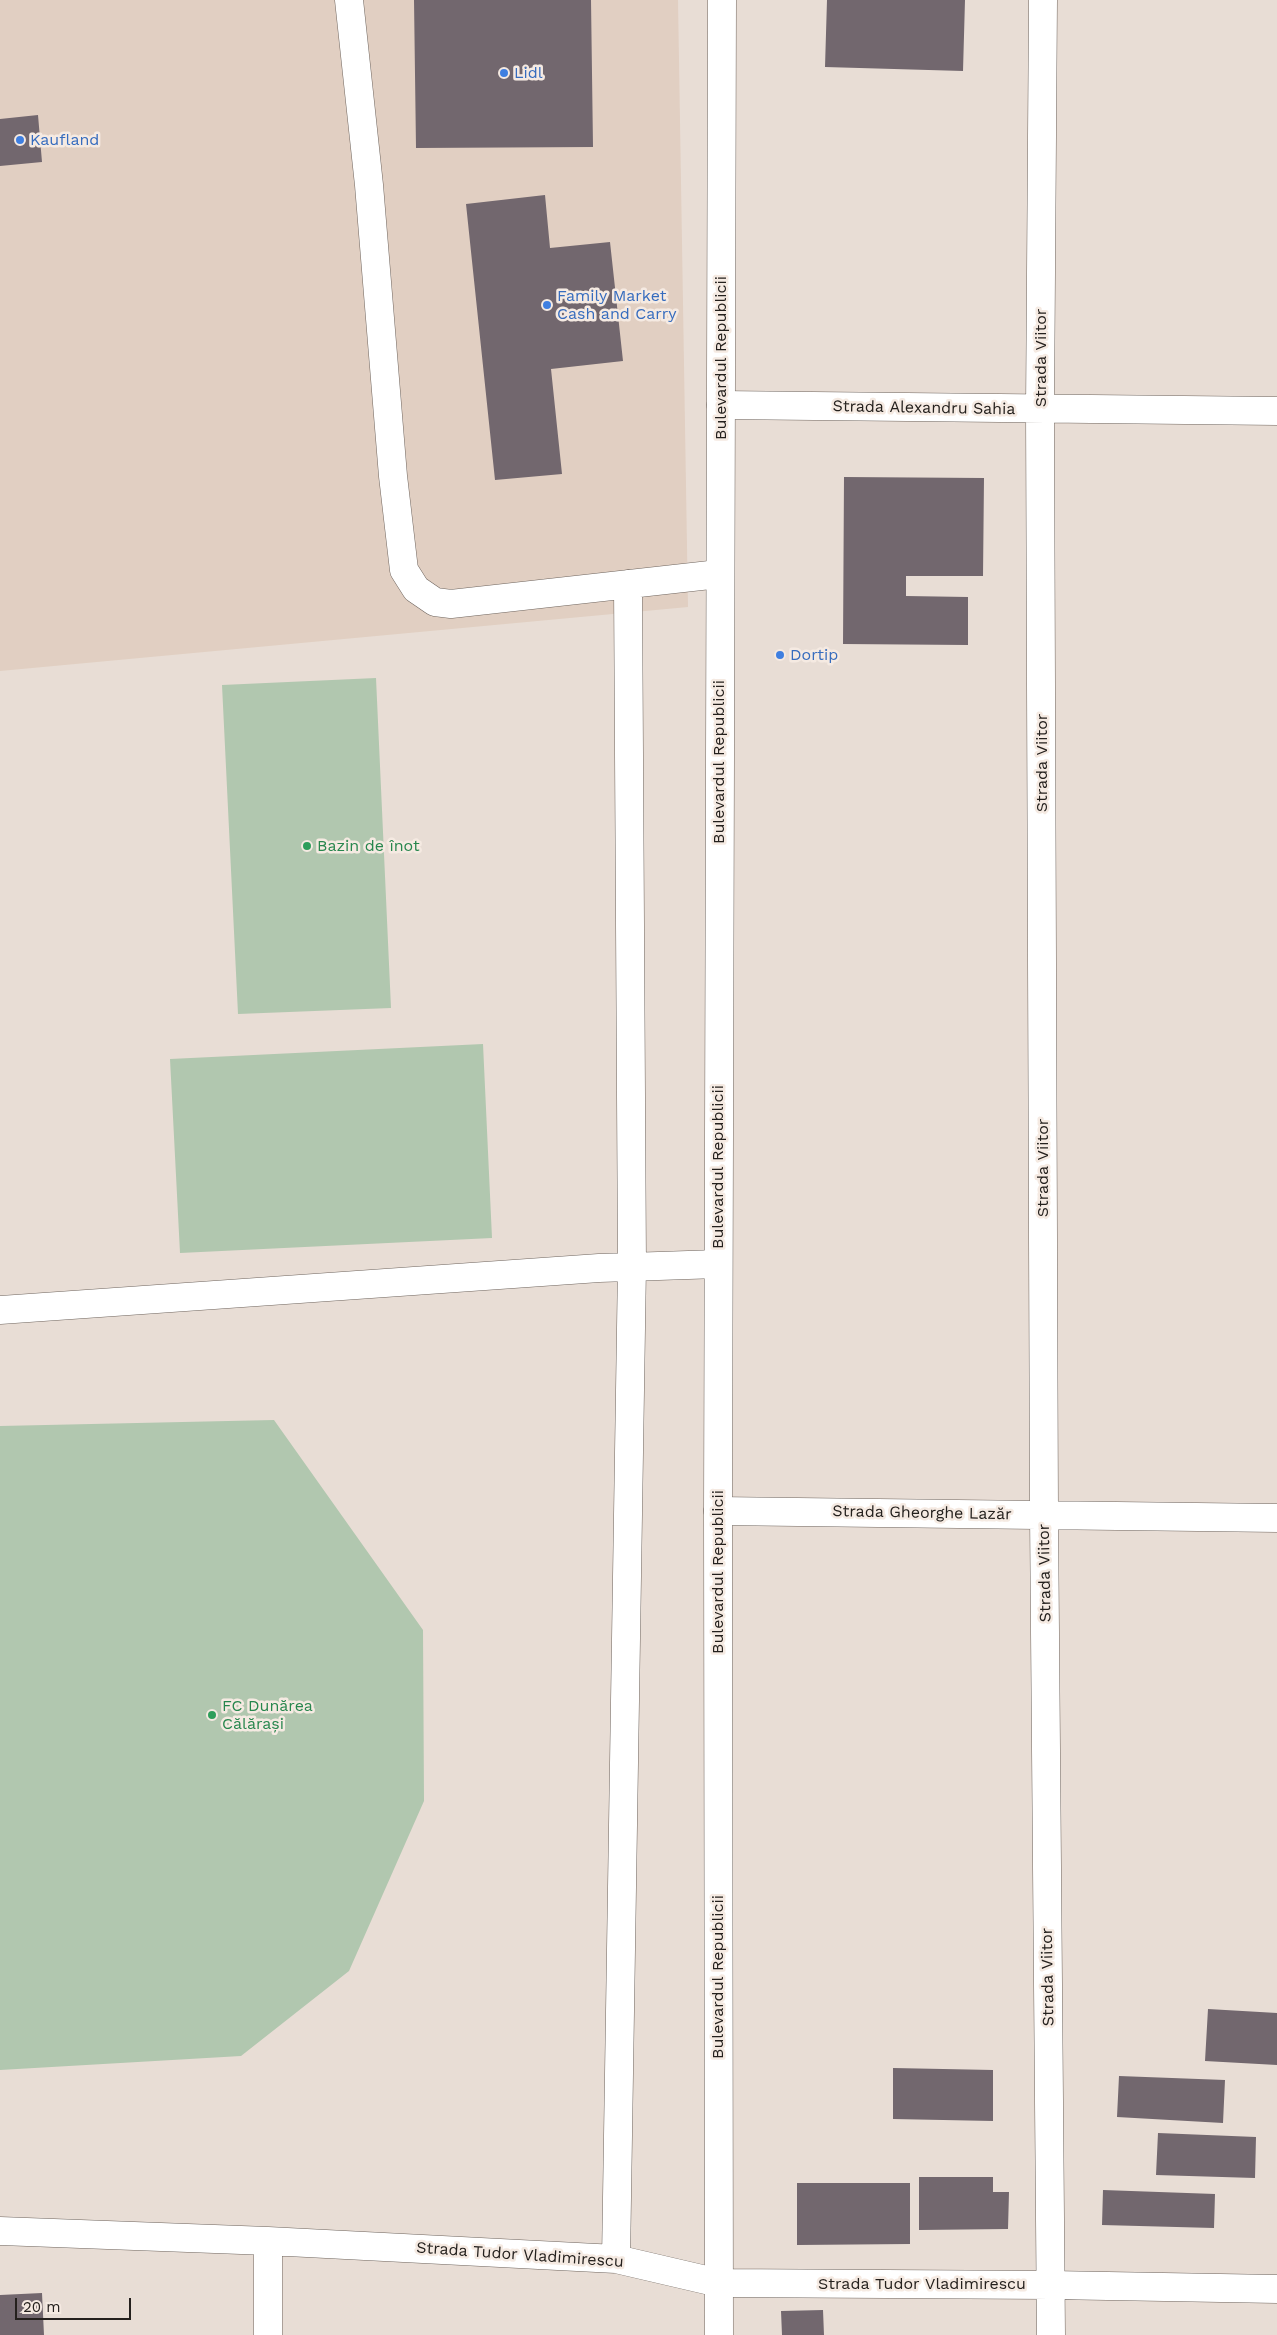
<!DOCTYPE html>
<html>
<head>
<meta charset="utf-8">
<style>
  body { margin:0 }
  #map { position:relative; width:1277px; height:2335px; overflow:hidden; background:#e8ddd5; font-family:"Work Sans",sans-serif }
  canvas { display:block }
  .scale { position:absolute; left:15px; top:2298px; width:116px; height:22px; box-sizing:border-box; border:2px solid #24201d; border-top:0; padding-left:6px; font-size:15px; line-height:18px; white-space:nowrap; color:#24201d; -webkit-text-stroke:4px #f5eae2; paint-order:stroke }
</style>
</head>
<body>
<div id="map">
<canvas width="1277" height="2335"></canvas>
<div class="scale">20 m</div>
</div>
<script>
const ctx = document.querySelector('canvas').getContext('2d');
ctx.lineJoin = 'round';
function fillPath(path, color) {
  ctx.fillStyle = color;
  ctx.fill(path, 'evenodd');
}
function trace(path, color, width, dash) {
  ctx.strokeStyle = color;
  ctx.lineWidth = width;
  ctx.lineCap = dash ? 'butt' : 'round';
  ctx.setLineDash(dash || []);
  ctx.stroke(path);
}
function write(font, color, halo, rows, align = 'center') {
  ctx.font = font + ' "Work Sans",sans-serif';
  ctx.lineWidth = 5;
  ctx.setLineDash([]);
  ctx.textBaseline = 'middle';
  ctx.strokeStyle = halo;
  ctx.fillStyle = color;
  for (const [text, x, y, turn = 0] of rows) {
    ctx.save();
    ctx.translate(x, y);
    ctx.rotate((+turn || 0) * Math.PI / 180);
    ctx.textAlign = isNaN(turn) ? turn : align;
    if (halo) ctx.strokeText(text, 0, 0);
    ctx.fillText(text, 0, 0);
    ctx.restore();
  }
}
const built = new Path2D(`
  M0,0h678l10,607 -688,64z`);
const green = new Path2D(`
  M376,678l15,330 -153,6 -16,-329z
  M483,1044l9,194 -312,15 -10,-194z
  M274,1420l149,210 1,171 -75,170 -108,85 -241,14v-644z`);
const building = new Path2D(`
  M414,0h177l2,147 -177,1z
  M827,0h138l-2,71 -138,-4z
  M38,115l4,47 -42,4v-47z
  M545,195l5,53 60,-6 13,119 -72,8 11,105 -67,6 -29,-276z
  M844,477l140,1 -1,98h-77v20l62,1v48l-125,-1z
  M1208,2009l69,4v52l-72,-4z
  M893,2068l100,2v51l-100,-2z
  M1119,2076l106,4 -2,43 -106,-6z
  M1158,2133l98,4 -1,41 -99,-3z
  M919,2177h74v15h16l-1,37 -89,1z
  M797,2183h113v61l-113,1z
  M1103,2190l112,4 -1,34 -112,-3z
  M42,2293l2,42h-44v-40z
  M823,2310l1,25h-42l-1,-24z`);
const minor = new Path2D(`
  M349,0l20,185 24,291 11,94 12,19 19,13 16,2 268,-30
  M1043,0l-3,409 4,1106 7,820
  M721,405l556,6
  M0,1310l599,-42 119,-4
  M718,1511l559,7
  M0,2231l268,10 348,18 103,24 332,2 226,4
  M616,2259l16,-993 -4,-682
  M268,2335v-94`);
const major = new Path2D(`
  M719,2335l-1,-824 4,-1511`);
const markers = [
  [504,73,5,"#3f7fe0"],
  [20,140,5,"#3f7fe0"],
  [547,305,5,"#3f7fe0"],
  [780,655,5,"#3f7fe0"],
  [307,846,5,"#2e9e5b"],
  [212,1715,5,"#2e9e5b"]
];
const shopNames = [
  ["Lidl",514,73],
  ["Kaufland",30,140],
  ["Family Market",557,296],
  ["Cash and Carry",557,314],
  ["Dortip",790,655]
];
const streetNames = [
  ["Bulevardul Republicii",721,358,-90],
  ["Strada Viitor",1041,358,-90],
  ["Strada Alexandru Sahia",924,408,1],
  ["Bulevardul Republicii",719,762,-90],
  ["Strada Viitor",1042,763,-90],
  ["Bulevardul Republicii",718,1167,-90],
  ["Strada Viitor",1043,1168,-90],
  ["Strada Gheorghe Lazăr",922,1513,1],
  ["Bulevardul Republicii",718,1572,-90],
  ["Strada Viitor",1045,1573,-91],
  ["Bulevardul Republicii",718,1977,-90],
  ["Strada Viitor",1048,1977,-91],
  ["Strada Tudor Vladimirescu",520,2255,4],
  ["Strada Tudor Vladimirescu",922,2284]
];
const leisureNames = [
  ["Bazin de înot",317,846],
  ["FC Dunărea",222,1706],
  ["Călărași",222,1724]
];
fillPath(built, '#e1cfc2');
fillPath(green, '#b1c7af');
fillPath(building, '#72676e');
trace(minor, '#6f655e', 29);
trace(major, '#6f655e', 29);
trace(minor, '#fff', 28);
trace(major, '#fff', 28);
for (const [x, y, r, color] of markers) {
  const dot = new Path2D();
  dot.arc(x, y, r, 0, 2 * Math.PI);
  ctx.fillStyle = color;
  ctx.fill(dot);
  trace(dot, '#f5eae2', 2);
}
write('16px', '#366cbe', '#f5eae2', shopNames, 'left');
write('16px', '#24201d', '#f5eae2', streetNames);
write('16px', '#27864d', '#f5eae2', leisureNames, 'left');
</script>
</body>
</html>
